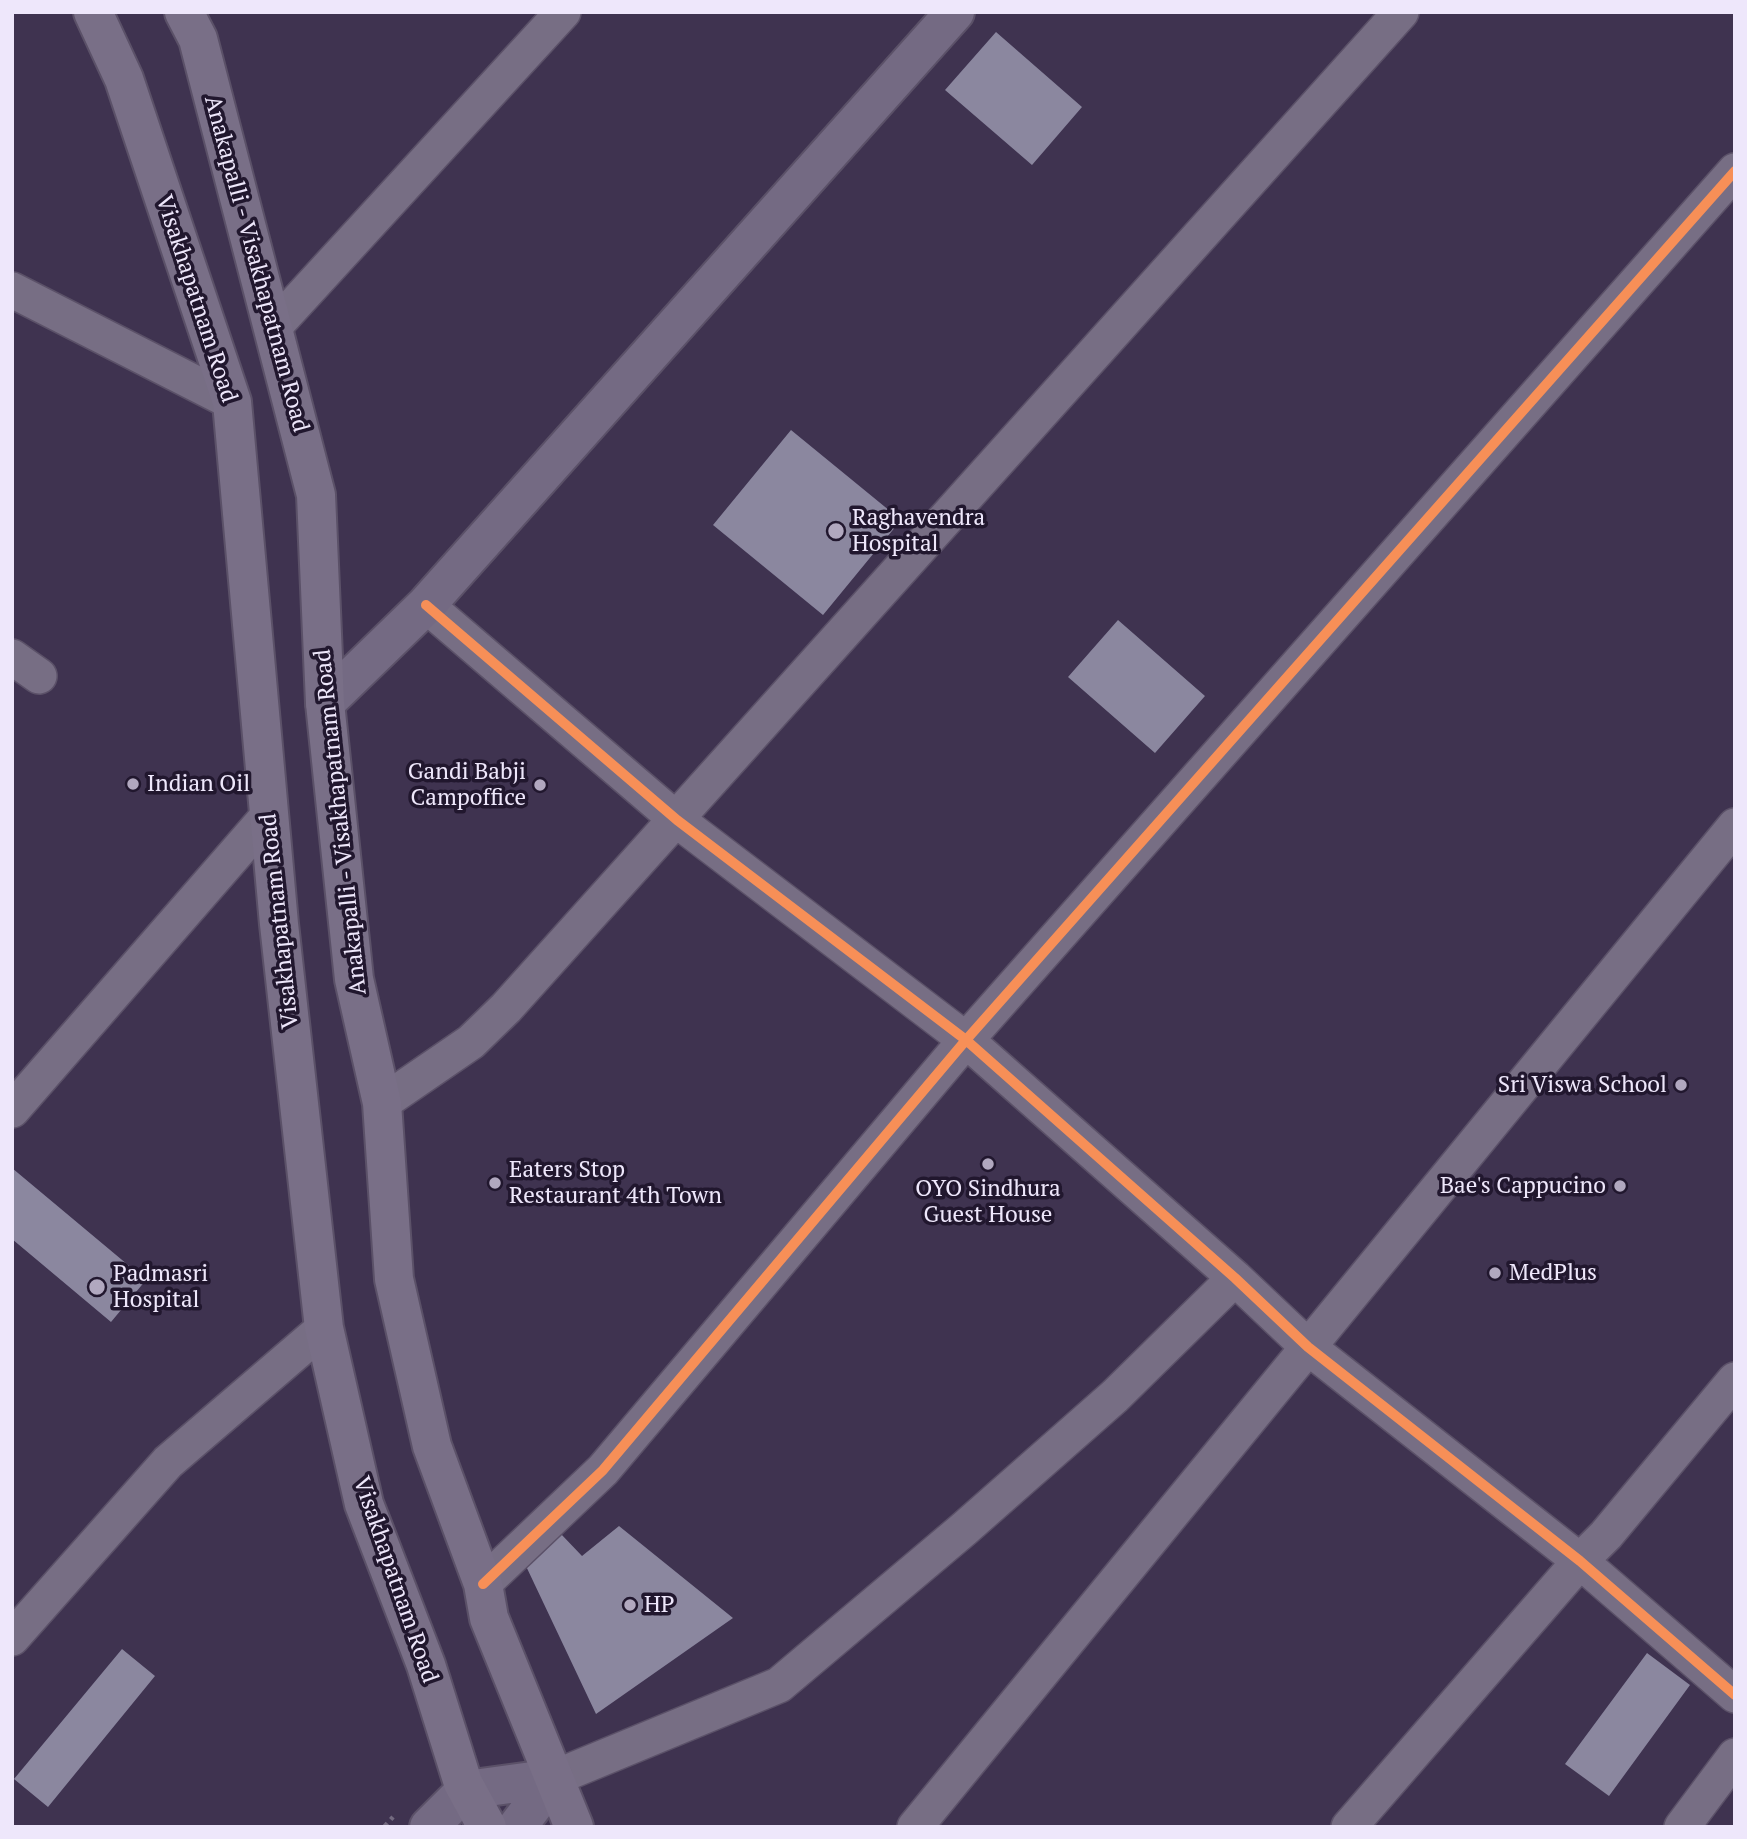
<!DOCTYPE html>
<html>
<head>
<meta charset="utf-8">
<style>
  body { margin:0 }
  #map { position:relative; width:1747px; height:1839px; overflow:hidden; background:#3f3350; font-family:"PT Serif",serif }
  canvas { display:block }
  .frame { position:absolute; inset:0; border:14px solid #eee7fb; pointer-events:none }
</style>
</head>
<body>
<div id="map">
<canvas width="1747" height="1839"></canvas>
<div class="frame"></div>
</div>
<script>
const ctx = document.querySelector('canvas').getContext('2d');
ctx.lineJoin = 'round';
function fillPath(path, color) {
  ctx.fillStyle = color;
  ctx.fill(path, 'evenodd');
}
function trace(path, color, width, dash) {
  ctx.strokeStyle = color;
  ctx.lineWidth = width;
  ctx.lineCap = dash ? 'butt' : 'round';
  ctx.setLineDash(dash || []);
  ctx.stroke(path);
}
function write(font, color, halo, rows, align = 'center') {
  ctx.font = font + ' "PT Serif",serif';
  ctx.lineWidth = 7;
  ctx.setLineDash([]);
  ctx.textBaseline = 'middle';
  ctx.strokeStyle = halo;
  ctx.fillStyle = color;
  for (const [text, x, y, turn = 0] of rows) {
    ctx.save();
    ctx.translate(x, y);
    ctx.rotate((+turn || 0) * Math.PI / 180);
    ctx.textAlign = isNaN(turn) ? turn : align;
    if (halo) ctx.strokeText(text, 0, 0);
    ctx.fillText(text, 0, 0);
    ctx.restore();
  }
}
const building = new Path2D(`
  M996,32l86,75 -50,58 -87,-75z
  M791,430l110,90 -78,95 -110,-90z
  M1118,620l87,76 -50,57 -87,-76z
  M12,1168l134,112 -35,42 -99,-83z
  M619,1526l114,92 -137,96 -71,-150 36,-30 21,22z
  M122,1649l33,27 -107,131 -34,-28z
  M1647,1653l43,32 -81,111 -44,-32z`);
const path = new Path2D(`
  M384,1827l9,-10`);
const street = new Path2D(`
  M12,290l220,112
  M273,328l290,-316
  M426,605l251,215 289,220 269,238 73,69 272,214 155,134
  M12,657l27,19
  M382,1103l89,-61 35,-34 895,-996
  M12,1110l257,-295
  M483,1584l120,-114 363,-430 769,-869
  M12,1638l156,-176 156,-134
  M554,1778l225,-93 185,-156 151,-133 120,-118
  M915,1827l820,-1001
  M1349,1827l231,-266 26,-26 129,-155
  M1682,1827l53,-71`);
const secondary = new Path2D(`
  M325,703l101,-98 529,-593
  M429,1827l37,-37 88,-12
  M517,1827l37,-49`);
const primary = new Path2D(`
  M93,12l31,67 108,323 47,522 45,404 40,176 62,161 37,118 24,44
  M184,12l14,27 118,456 9,208 29,276 28,124 12,176 38,167 51,138 6,34 85,209`);
const cycleway = new Path2D(`
  M426,605l251,215 289,220 269,238 73,69 272,214 155,134
  M483,1584l120,-114 363,-430 769,-869`);
const markers = [
  [836,531,9,"#b1a8bf"],
  [133,784,7,"#b1a8bf"],
  [540,785,7,"#b1a8bf"],
  [1681,1085,7,"#b1a8bf"],
  [988,1164,7,"#b1a8bf"],
  [495,1183,7,"#b1a8bf"],
  [1620,1186,7,"#b1a8bf"],
  [1495,1273,7,"#b1a8bf"],
  [97,1287,9,"#b1a8bf"],
  [630,1605,7,"#b1a8bf"]
];
const streetNames = [
  ["Anakapalli - Visakhapatnam Road",256,264,75],
  ["Visakhapatnam Road",196,299,72],
  ["Anakapalli - Visakhapatnam Road",341,822,-96],
  ["Visakhapatnam Road",280,921,-96],
  ["Visakhapatnam Road",395,1580,71]
];
const poiNames = [
  ["Raghavendra",852,518],
  ["Hospital",852,544],
  ["Gandi Babji",526,772,"right"],
  ["Campoffice",526,798,"right"],
  ["Indian Oil",147,784],
  ["Sri Viswa School",1667,1085,"right"],
  ["Eaters Stop",509,1170],
  ["Restaurant 4th Town",509,1196],
  ["Bae's Cappucino",1606,1186,"right"],
  ["OYO Sindhura",988,1189,"center"],
  ["Guest House",988,1215,"center"],
  ["MedPlus",1509,1273],
  ["Padmasri",113,1274],
  ["Hospital",113,1300],
  ["HP",644,1605]
];
fillPath(building, '#8b879f');
trace(street, '#5b5168', 38);
trace(secondary, '#5b5168', 42);
trace(primary, '#5b5168', 42);
trace(path, '#736a80', 4.5, [5, 5]);
trace(street, '#776e84', 35);
trace(secondary, '#746a83', 38);
trace(primary, '#796f87', 38);
trace(cycleway, '#f78f57', 10);
for (const [x, y, r, color] of markers) {
  const dot = new Path2D();
  dot.arc(x, y, r, 0, 2 * Math.PI);
  ctx.fillStyle = color;
  ctx.fill(dot);
  trace(dot, '#21172e', 2.5);
}
write('23px', '#eee7fb', '#21172e', streetNames);
write('23px', '#eee7fb', '#21172e', poiNames, 'left');
</script>
</body>
</html>
